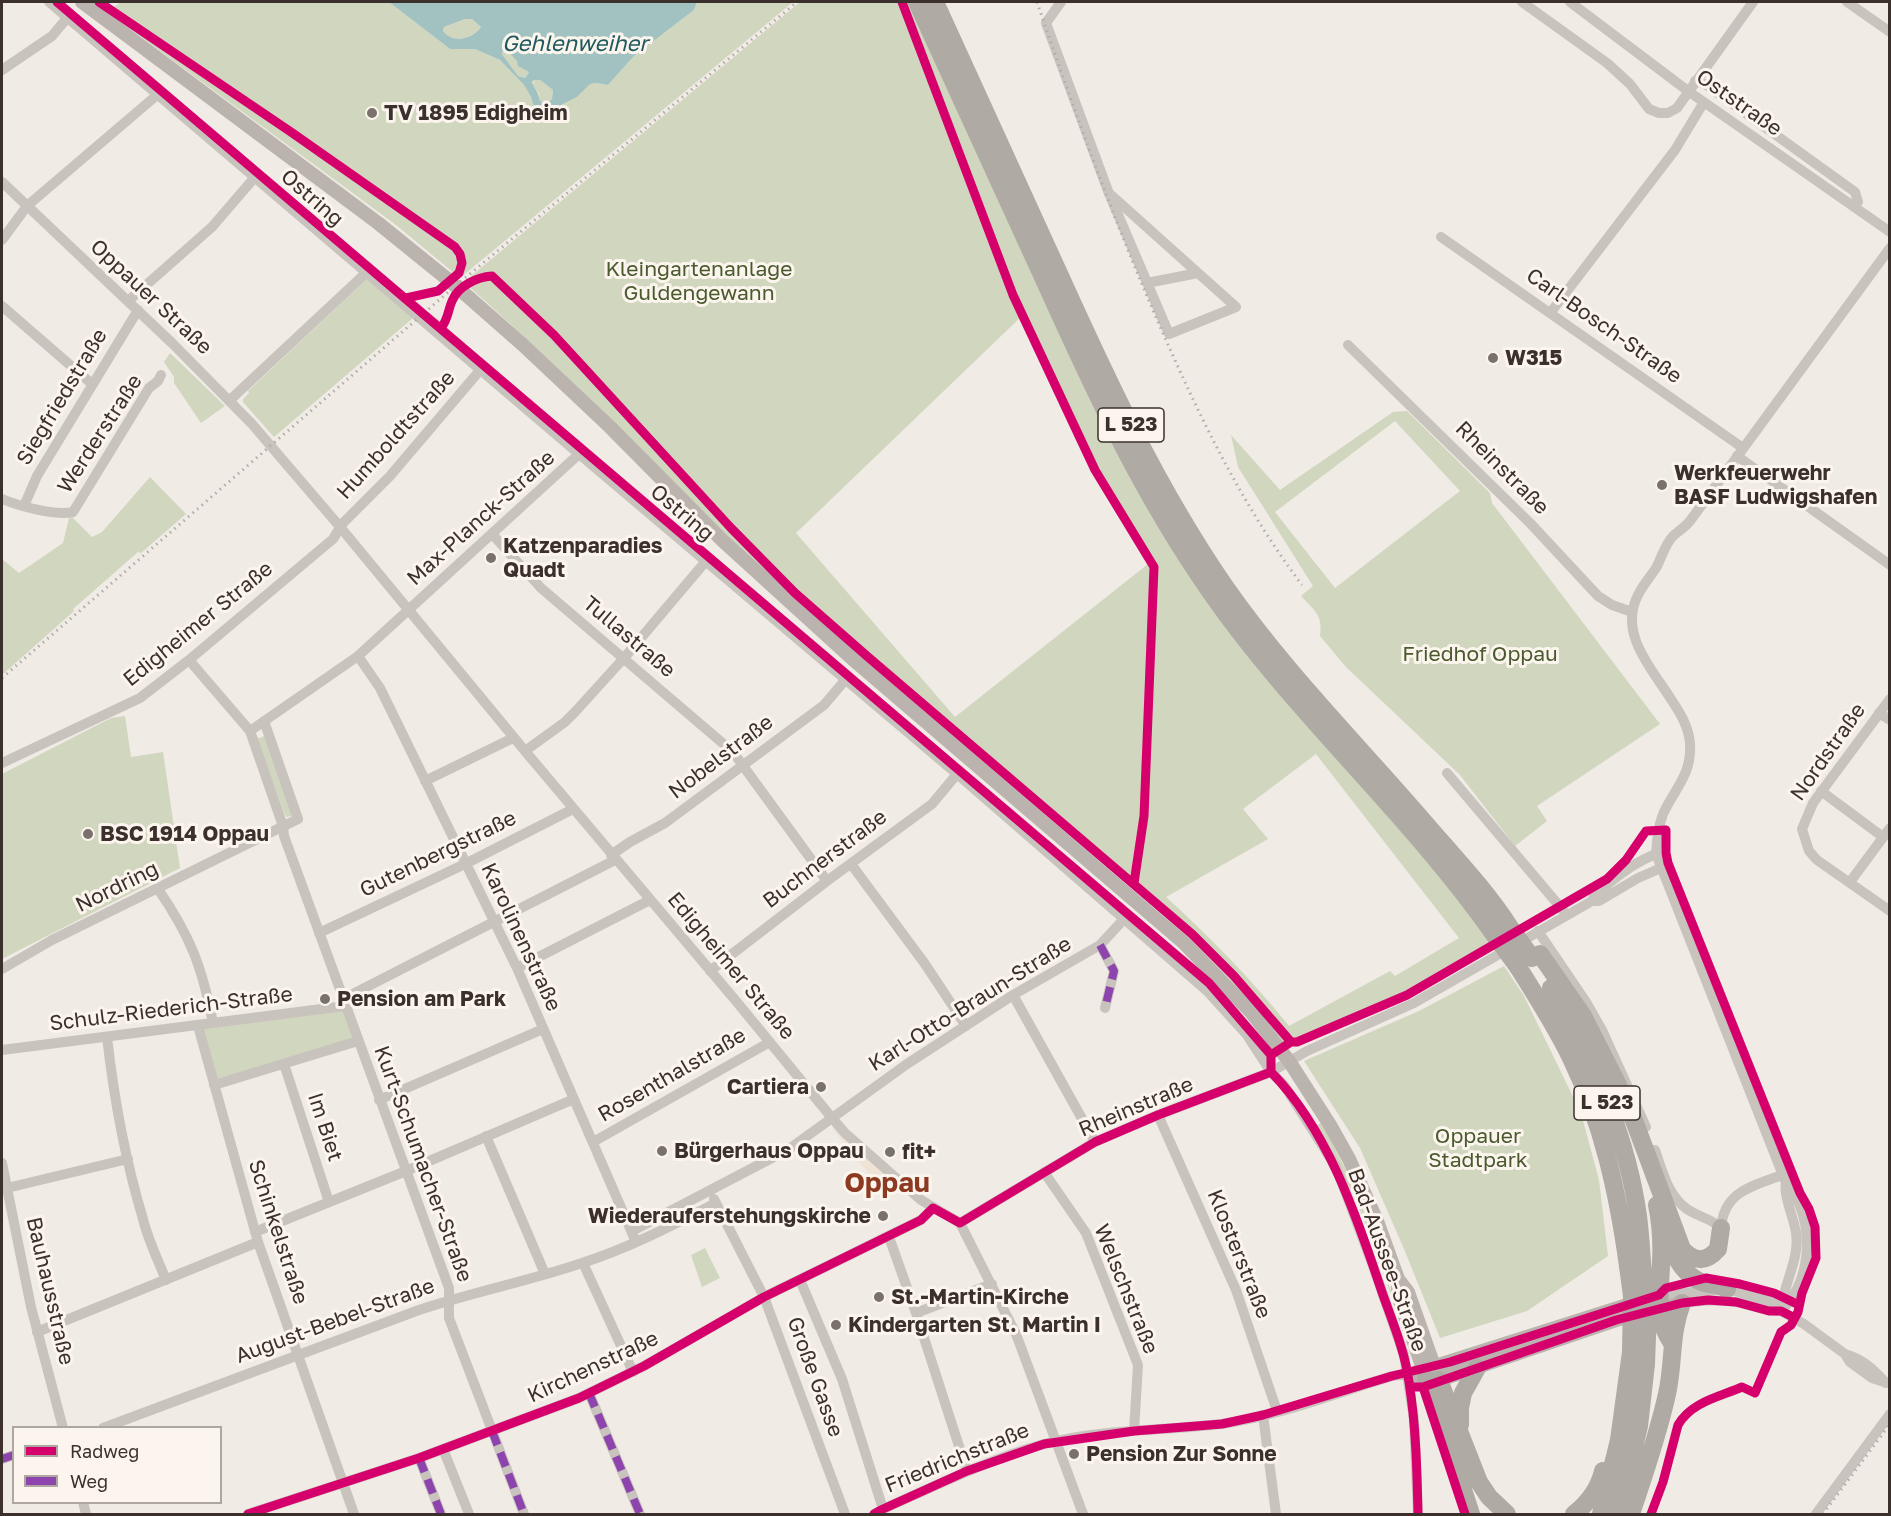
<!DOCTYPE html>
<html>
<head>
<meta charset="utf-8">
<style>
  body { margin:0 }
  #map { position:relative; width:1891px; height:1516px; overflow:hidden; background:#f0ebe5; font-family:"Golos Text",sans-serif }
  canvas { display:block }
  .frame { position:absolute; inset:0; border:3px solid #3b302b; pointer-events:none }
  .legend { position:absolute; left:12px; top:1426px; width:210px; height:78px; box-sizing:border-box; background:#fbf5ee; border:2px solid #aea6a0; margin:0; padding:8px 10px; list-style:none; font-size:18px; color:#3b302b }
  .legend li { display:flex; align-items:center; gap:12px; height:30px }
  .legend b { width:30px; border:2px solid #aea6a0 }
</style>
</head>
<body>
<div id="map">
<canvas width="1891" height="1516"></canvas>
<div class="frame"></div>
<ul class="legend">
<li><b style="height:8px;background:#d6006c"></b>Radweg</li>
<li><b style="height:8px;background:#8e44ad"></b>Weg</li>
</ul>
</div>
<script>
const ctx = document.querySelector('canvas').getContext('2d');
ctx.lineJoin = 'round';
function fillPath(path, color) {
  ctx.fillStyle = color;
  ctx.fill(path, 'evenodd');
}
function trace(path, color, width, dash) {
  ctx.strokeStyle = color;
  ctx.lineWidth = width;
  ctx.lineCap = dash ? 'butt' : 'round';
  ctx.setLineDash(dash || []);
  ctx.stroke(path);
}
function write(font, color, halo, rows, align = 'center') {
  ctx.font = font + ' "Golos Text",sans-serif';
  ctx.lineWidth = 6;
  ctx.setLineDash([]);
  ctx.textBaseline = 'middle';
  ctx.strokeStyle = halo;
  ctx.fillStyle = color;
  for (const [text, x, y, turn = 0] of rows) {
    ctx.save();
    ctx.translate(x, y);
    ctx.rotate((+turn || 0) * Math.PI / 180);
    ctx.textAlign = isNaN(turn) ? turn : align;
    if (halo) ctx.strokeText(text, 0, 0);
    ctx.fillText(text, 0, 0);
    ctx.restore();
  }
}
const green = new Path2D(`
  M121,2h268l61,47h25l25,11 24,25 7,12 3,10 13,5 30,-15 12,-13 8,-1 11,2 26,-29 60,-46 3,-8h96l-333,276 -64,-53 -289,-213z
  M800,2h109l220,472 363,468c-29,17 -57,38 -87,52 -37,17 -74,30 -111,47l-1,-2 -10,4c-39,-49 -82,-93 -129,-136 -104,-88 -211,-175 -314,-266 -129,-115 -246,-244 -376,-359zM1025,313l40,89 33,67 55,91 -198,157 -159,-184zM1316,754l143,184 -64,38 -5,-5 -101,55c-38,-47 -79,-89 -123,-129l102,-58 -25,-30z
  M465,19h7l9,8c-8,12 -28,17 -38,4l1,-4z
  M506,49c9,5 14,17 23,23l-4,6 -7,-2 -16,-22 1,-4z
  M534,80h6l13,10 -1,9 -5,4 -7,-2 -1,-7 -6,-9z
  M367,279l46,39 -139,119 -31,-35v-3l6,-6 -1,-2z
  M170,353l55,53 -24,17 -27,-40v-6l-10,-15z
  M1407,411l83,82 2,10 168,221 -123,82 10,15 -32,25 -55,-71 -114,-108 -26,-31c3,-21 -5,-25 -19,-40l12,-10 -75,-119 -7,-32 49,55 113,-78zM1395,421l65,70 -125,97 -60,-76z
  M150,477l36,37 -45,39 -3,-1 -65,57 1,2 -72,64v-116l17,14 44,-30 6,-25 3,-1 20,20 10,-5z
  M125,716l6,41 32,-5 17,116 -178,91v-185l109,-56z
  M264,736l29,77 -2,3 -4,1 -2,-2 -28,-76z
  M1504,966l20,30 57,117 18,67 9,76 -81,55 -87,27 -36,-89 -44,-101 -56,-87 115,-50z
  M343,1010l11,29 -138,42 -14,-53z
  M1322,1123l32,63 12,30 44,133 -46,-130 -26,-56 -23,-37z
  M705,1248l15,30 -18,9 -11,-32z`);
const plaza = new Path2D(`
  M834,1127l58,54 -9,10 -51,-63z`);
const water = new Path2D(`
  M389,2h308l-3,8 -60,46 -26,29 -11,-2 -7,1 -13,13 -30,15 -13,-5 -3,-10 -7,-12 -24,-25 -25,-11h-25zM465,19h7l9,8c-8,12 -28,17 -38,4l1,-4zM506,49l11,12 1,5 11,6 -4,6 -7,-2 -16,-22 1,-4zM534,80h6l13,10 -1,9 -5,4 -7,-2c-1,-8 -6,-13 -8,-19z`);
const street = new Path2D(`
  M49,2l530,452 378,320 250,217 40,44 24,37 13,13 52,82 36,96 32,92 10,64 4,95
  M1061,2l-15,21 62,168 61,143 67,-27 -38,-34 -51,10
  M1522,2l85,61 23,21 19,25 10,4h9l9,-5 76,-106
  M1570,2l118,89 202,141
  M1847,2l43,30
  M2,70l50,-34 16,-19
  M1695,81l10,3 150,108 3,10 -4,5
  M2,182l171,162 79,80 89,104 184,223 211,250 96,117 13,15 76,67 39,23 56,111 67,180
  M1111,195l87,78
  M1441,237l302,211
  M2,240l25,-34 130,-111
  M128,301l84,-74 43,-50
  M2,306l90,78
  M1551,312l124,-162 29,-48
  M1348,345l182,178 68,73 14,9 20,7
  M230,400l136,-127
  M1737,456l153,109
  M2,499c17,7 53,17 71,13l76,-124 9,-7 3,-6
  M24,506l13,-30 101,-166
  M492,534l49,54 192,164 94,129
  M358,656l22,32 137,280 119,274
  M189,660l61,71 33,95 1,10 165,452v30l75,196
  M1890,699l-77,104 -11,26 7,22 8,9 73,51
  M1879,713l11,7
  M250,731l108,-75 221,-202
  M525,751l40,-29 10,-10 49,-54 82,-97
  M2,763l138,-65 49,-38 144,-121 10,-16 47,-47 91,-107
  M1447,773l120,142
  M425,781l88,-43
  M1821,791l62,46
  M611,855l19,-13 35,-19 77,-57 82,-61 22,-26
  M851,864l74,100 41,62
  M1850,882l40,-54
  M158,889c33,48 44,78 55,134
  M1592,901l3,-7c20,-15 37,-31 61,-40
  M1538,931l48,71 16,28 44,97
  M319,933l146,-69 108,-55
  M1100,945l14,26 -9,37
  M517,968l133,-68
  M2,969l50,-29 246,-121 -34,-98
  M710,971l117,-90 105,-77 25,-30
  M1013,995l82,147
  M343,999l272,-139
  M198,1026l60,216 96,272
  M107,1037c7,62 18,122 36,182 5,21 15,41 23,61
  M2,1050l343,-44
  M284,1064l45,138
  M214,1085l144,-44
  M379,1100l164,-71
  M1158,1115l78,175 41,121
  M486,1136l59,138
  M593,1142l177,-100
  M1655,1150c7,20 13,46 32,59 11,8 24,9 34,19
  M2,1163l29,144 32,121
  M1044,1172l42,61 52,132 -4,66
  M7,1188l121,-29
  M714,1199l50,98 81,217
  M960,1223l135,-81 63,-27 113,-43 36,-21 107,-48 178,-102h7l39,-23 23,-10
  M1721,1228c3,-37 32,-42 61,-53
  M632,1231l157,-82 118,-85 106,-69 87,-50 25,-27
  M255,1232l151,-61 168,-72
  M889,1237l27,76 51,158
  M583,1263l50,109
  M800,1280l42,99 41,130
  M1659,1295l68,-6 45,12 9,10 23,13 41,30 5,8 22,16 12,4
  M1682,1303c18,-2 35,-4 53,-1 16,2 30,9 46,9
  M1781,1311c27,-27 32,-70 19,-105 -4,-9 -6,-17 -14,-23l-130,-329c1,-14 2,-27 7,-40 12,-26 29,-39 27,-71 -2,-21 -14,-36 -25,-53 -19,-28 -45,-60 -27,-95 5,-10 12,-18 18,-27 6,-11 8,-22 17,-32 6,-5 12,-9 17,-15l200,-273
  M1781,1311c2,-27 19,-51 15,-78 -2,-15 -13,-38 -10,-50
  M916,1313l76,-29
  M37,1332l221,-90
  M1848,1355c16,5 27,16 38,28
  M589,1393l51,121
  M1263,1415l13,99
  M103,1428l316,-118c54,-18 110,-29 163,-47 47,-15 91,-38 134,-60
  M443,1449l26,65
  M419,1458l22,56
  M2,1459l12,-4
  M83,1502l3,12
  M248,1514l171,-56 160,-60 65,-32 120,-69 157,-77 12,-12
  M874,1514l9,-5c52,-23 106,-50 161,-65 58,-15 118,-13 177,-20 58,-8 115,-31 171,-48l15,-2
  M1816,1514l74,-100`);
const secondary = new Path2D(`
  M82,2l296,221 68,55
  M465,294l58,51 87,82 112,113 134,122 328,281 67,69 38,49 41,64 19,34 28,62 21,58 10,13 31,88
  M1398,1279v16l28,83
  M1426,1369l214,-68
  M1407,1374l32,6 177,-60 66,-17`);
const highway = new Path2D(`
  M917,2c42,91 83,182 125,273 50,111 100,220 170,319 85,122 199,221 284,343
  M935,2c42,92 84,184 126,276 48,106 97,211 163,307 61,88 138,164 207,245 28,32 57,63 80,99
  M1540,954l43,62 34,67 18,40 47,126c12,13 24,14 36,0l3,-21
  M1518,967c19,30 38,60 53,91 32,66 47,136 57,208
  M1551,988c41,69 76,148 87,228 2,15 3,31 4,46
  M1657,1205c4,19 5,37 4,57 0,30 -8,54 11,81
  M1671,1248c7,15 17,30 33,35 8,2 15,1 23,6
  M1426,1378l45,136
  M1439,1380l40,102 10,15 18,17
  M1460,1425v-17l3,-15 14,-25
  M1574,1514c14,-11 25,-26 29,-43
  M1601,1514l18,-74 12,-88
  M1618,1514l21,-88 7,-62
  M1631,1514c13,-39 27,-79 36,-120 7,-31 3,-60 15,-91`);
const rail = new Path2D(`
  M1037,2c40,117 82,233 133,347 37,83 77,163 132,236
  M2,678l451,-390 344,-286
  M1823,1514l67,-90`);
const secondaryBridge = new Path2D(`
  M446,278l19,16`);
const highwayBridge = new Path2D(`
  M1511,929l21,29
  M1496,937l22,30
  M1642,1262l6,49 -2,53
  M1628,1266l4,30 -1,56`);
const quiet = new Path2D(`
  M1100,945l14,26 -9,37
  M589,1393l51,121
  M492,1431l32,83
  M419,1458l22,56
  M2,1459l12,-4`);
const cycleway = new Path2D(`
  M57,2l1152,981 62,72
  M99,2l192,130 164,115 5,7 2,9 -3,10 -21,18 -32,7
  M902,2l111,293 82,175 59,97 -10,249 -10,67
  M441,328c7,-8 7,-18 11,-27 6,-15 25,-24 40,-25l62,59 177,193 64,65 73,64 324,277 42,42 57,66
  M1271,1072v-17l20,-13h6l110,-47 200,-116 19,-19 20,-29 20,-1v23l2,10 132,330 9,16 6,18 1,31 -14,35 -4,19 -7,13 -10,7 -26,61 -13,-6c-23,10 -51,15 -64,38l-15,57 -12,32
  M1271,1072c58,59 86,146 112,223 10,28 22,57 26,87 7,44 8,88 9,132
  M1414,1387h9l42,127
  M1423,1387l193,-67 66,-17 26,-3 28,2 33,9h12l14,7
  M248,1514l171,-56 160,-60 65,-32 120,-69 157,-77 12,-12 27,15 135,-81 63,-27 113,-43
  M874,1514l9,-5 84,-38 77,-27 90,-13 88,-7 41,-9 129,-39 58,-14 209,-67 7,-7 40,-10 34,6 34,9 25,12`);
const markers = [
  [372,113,6,"#7a716c"],
  [1493,358,6,"#7a716c"],
  [1662,485,6,"#7a716c"],
  [491,558,6,"#7a716c"],
  [88,834,6,"#7a716c"],
  [325,999,6,"#7a716c"],
  [821,1087,6,"#7a716c"],
  [662,1151,6,"#7a716c"],
  [890,1152,6,"#7a716c"],
  [883,1216,6,"#7a716c"],
  [879,1297,6,"#7a716c"],
  [836,1325,6,"#7a716c"],
  [1074,1454,6,"#7a716c"]
];
const shields = [
  [1131,425,66],
  [1607,1103,66]
];
const shieldNames = [
  ["L 523",1131,425],
  ["L 523",1607,1103]
];
const streetNames = [
  ["Oststraße",1739,103,35],
  ["Ostring",312,198,41],
  ["Oppauer Straße",151,297,43],
  ["Carl-Bosch-Straße",1604,326,35],
  ["Siegfriedstraße",62,397,-59],
  ["Werderstraße",100,434,-57],
  ["Humboldtstraße",396,435,-48],
  ["Rheinstraße",1502,468,45],
  ["Ostring",682,513,40],
  ["Max-Planck-Straße",481,518,-42],
  ["Edigheimer Straße",198,624,-39],
  ["Tullastraße",629,637,40],
  ["Nordstraße",1828,752,-55],
  ["Nobelstraße",721,757,-37],
  ["Gutenbergstraße",438,854,-26],
  ["Buchnerstraße",825,859,-37],
  ["Nordring",117,887,-26],
  ["Karolinenstraße",521,937,65],
  ["Edigheimer Straße",731,966,50],
  ["Karl-Otto-Braun-Straße",970,1004,-32],
  ["Schulz-Riederich-Straße",171,1009,-7],
  ["Rosenthalstraße",672,1075,-30],
  ["Rheinstraße",1136,1107,-23],
  ["Im Biet",325,1127,72],
  ["Kurt-Schumacher-Straße",423,1164,70],
  ["Schinkelstraße",278,1232,72],
  ["Klosterstraße",1239,1254,68],
  ["Bad-Aussee-Straße",1387,1260,70],
  ["Welschstraße",1126,1289,68],
  ["Bauhausstraße",50,1291,77],
  ["August-Bebel-Straße",335,1321,-20],
  ["Kirchenstraße",593,1367,-25],
  ["Große Gasse",815,1377,70],
  ["Friedrichstraße",957,1458,-22]
];
const poiNames = [
  ["TV 1895 Edigheim",384,113],
  ["W315",1505,358],
  ["Werkfeuerwehr",1674,473],
  ["BASF Ludwigshafen",1674,497],
  ["Katzenparadies",503,546],
  ["Quadt",503,570],
  ["BSC 1914 Oppau",100,834],
  ["Pension am Park",337,999],
  ["Cartiera",809,1087,"right"],
  ["Bürgerhaus Oppau",674,1151],
  ["fit+",902,1152],
  ["Wiederauferstehungskirche",871,1216,"right"],
  ["St.-Martin-Kirche",891,1297],
  ["Kindergarten St. Martin I",848,1325],
  ["Pension Zur Sonne",1086,1454]
];
const parkNames = [
  ["Kleingartenanlage",699,269],
  ["Guldengewann",699,293],
  ["Friedhof Oppau",1480,654],
  ["Oppauer",1478,1136],
  ["Stadtpark",1478,1160]
];
const waterNames = [
  ["Gehlenweiher",575,44]
];
const districtNames = [
  ["Oppau",887,1183]
];
fillPath(green, '#d1d6bf');
fillPath(plaza, '#eee3d5');
fillPath(water, '#a1c2c1');
trace(street, '#c9c3be', 10);
trace(secondary, '#bab3ae', 14);
trace(highway, '#afaaa4', 18);
trace(rail, '#b1aca8', 3, [1.5, 4.5]);
trace(secondaryBridge, '#bab3ae', 14);
trace(highwayBridge, '#afaaa4', 18);
trace(quiet, '#8e44ad', 8, [15, 8]);
trace(cycleway, '#d6006c', 9);
for (const [x, y, r, color] of markers) {
  const dot = new Path2D();
  dot.arc(x, y, r, 0, 2 * Math.PI);
  ctx.fillStyle = color;
  ctx.fill(dot);
  trace(dot, '#fbf5ee', 2);
}
for (const [x, y, w] of shields) {
  const box = new Path2D();
  box.roundRect(x - w / 2, y - 17, w, 34, 4.5);
  ctx.fillStyle = '#fbf5ee';
  ctx.fill(box);
  trace(box, '#3b302b', 1.5);
}
write('bold 20px', '#3b302b', null, shieldNames);
write('21px', '#3b302b', '#fbf5ee', streetNames);
write('bold 21px', '#3b302b', '#fbf5ee', poiNames, 'left');
write('21px', '#4a5a2e', '#fbf5ee', parkNames);
write('italic 22px', '#1f5a5e', '#fbf5ee', waterNames);
write('bold 27px', '#8c3b22', '#fbf5ee', districtNames);
</script>
</body>
</html>
